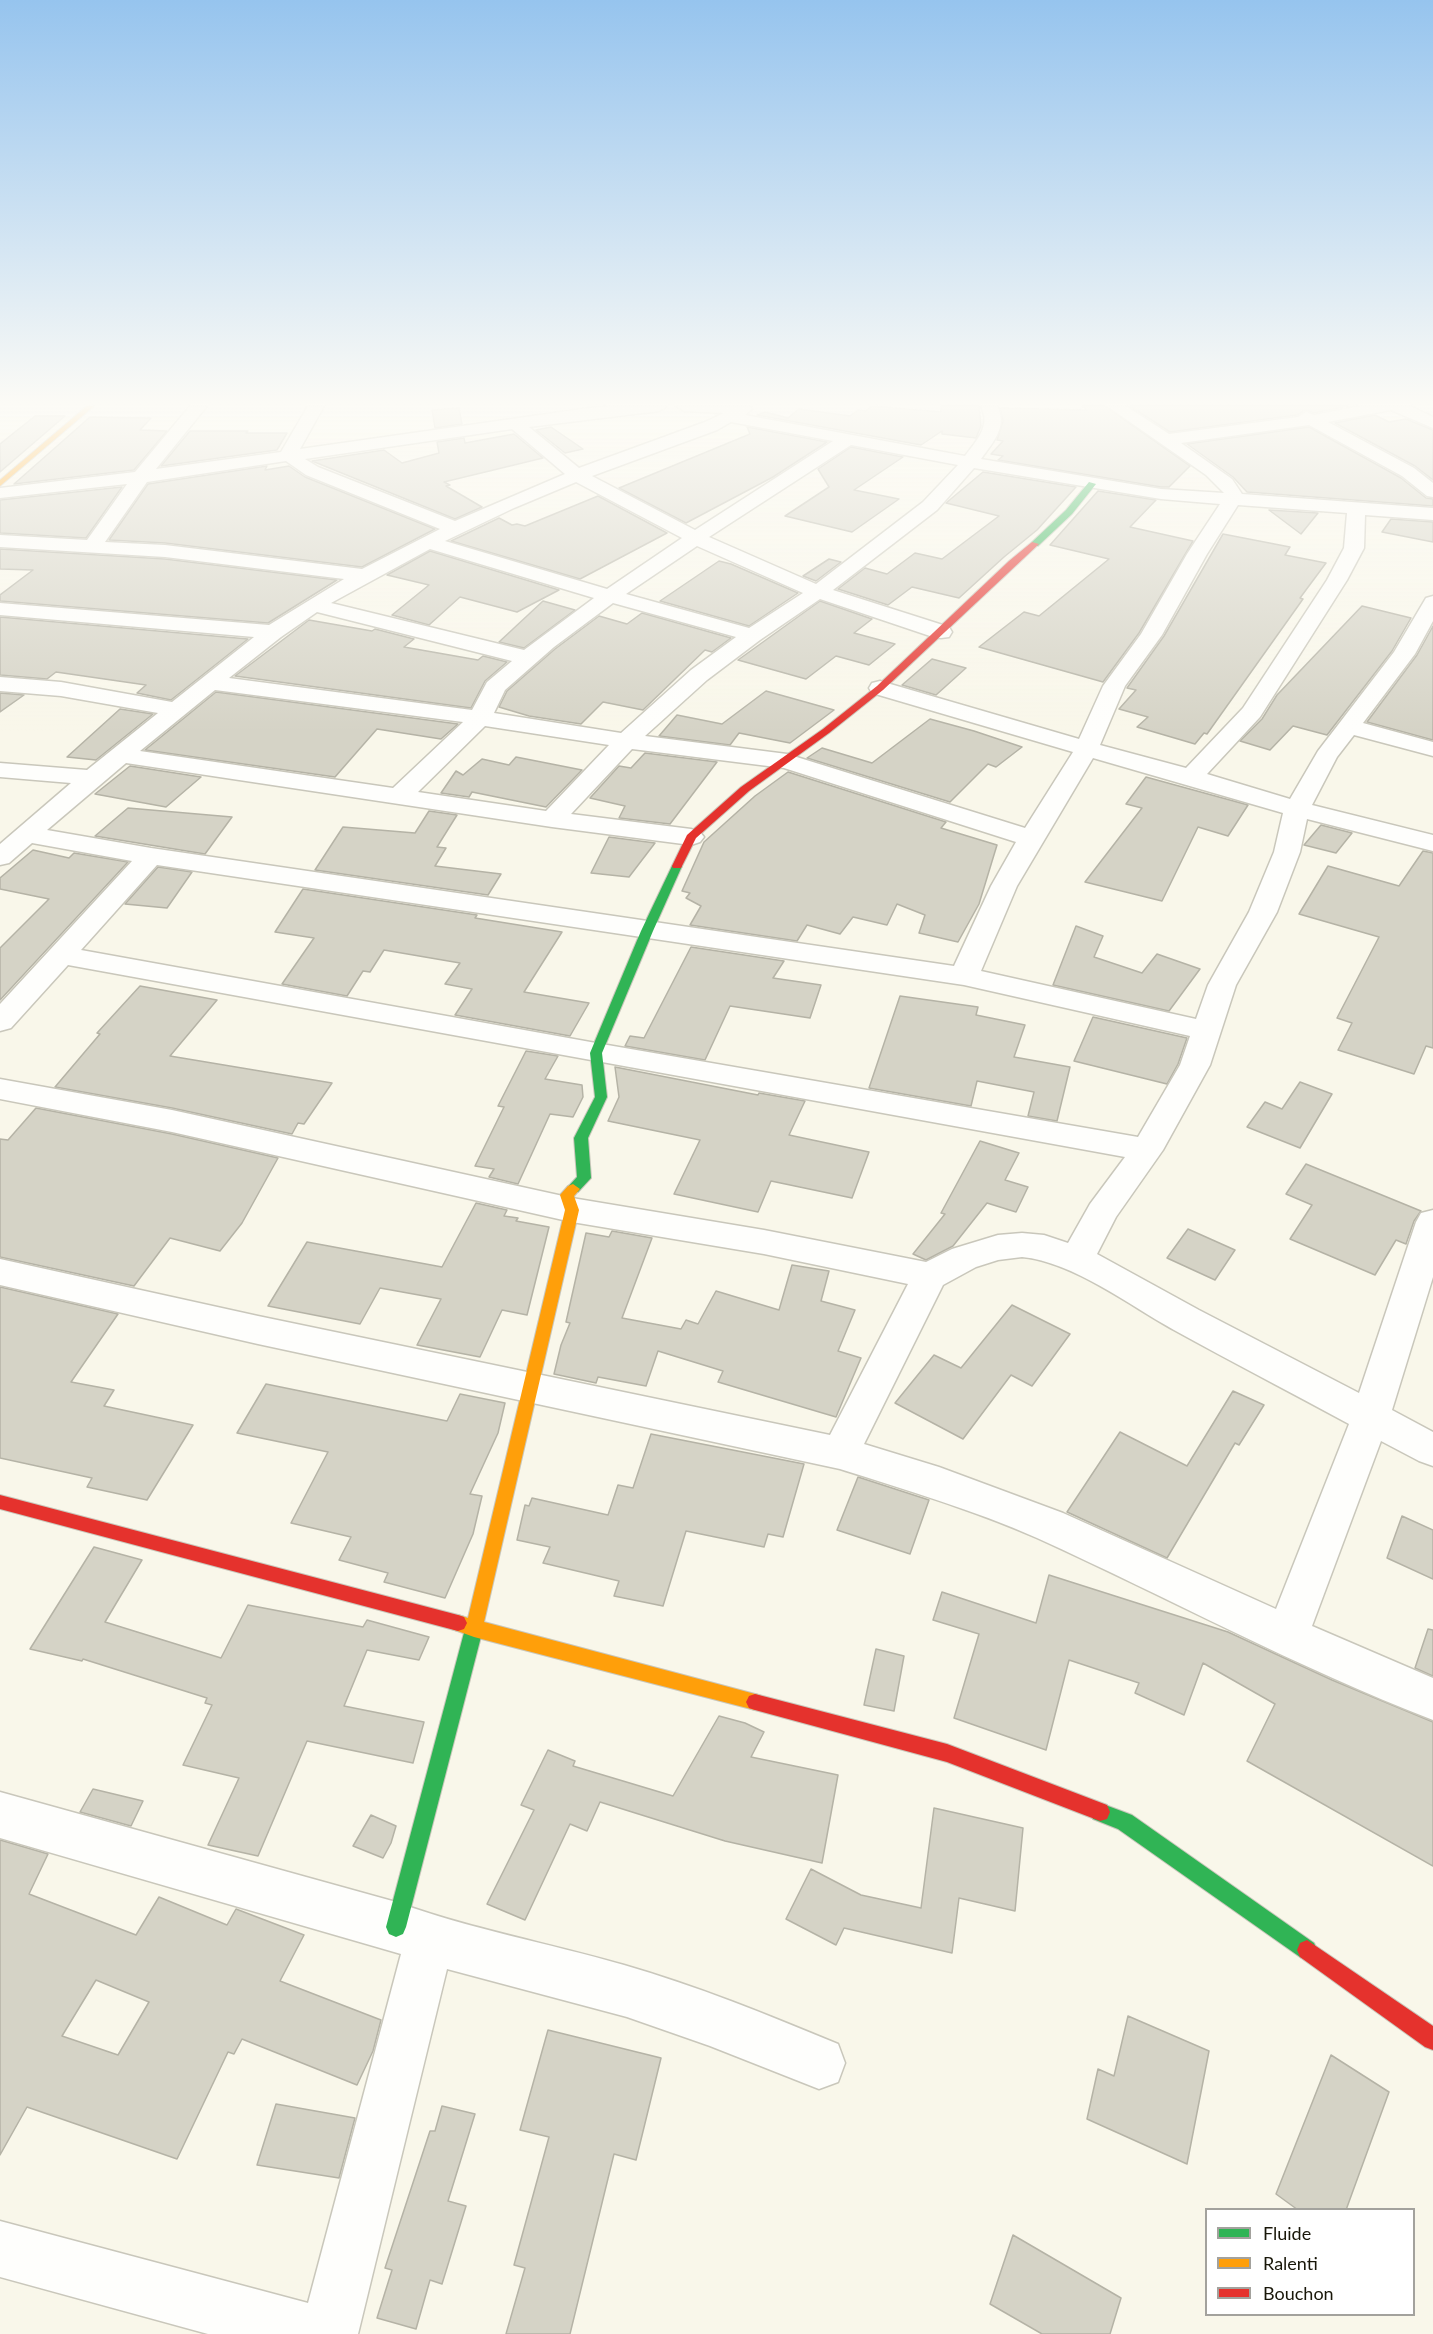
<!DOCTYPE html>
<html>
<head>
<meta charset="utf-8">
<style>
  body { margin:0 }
  #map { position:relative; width:1433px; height:2334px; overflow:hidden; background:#f9f7ea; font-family:Lato,sans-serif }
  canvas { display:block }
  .legend { position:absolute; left:1205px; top:2208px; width:210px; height:108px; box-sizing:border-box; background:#fff; border:2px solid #a3a29d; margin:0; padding:8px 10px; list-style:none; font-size:18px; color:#191709 }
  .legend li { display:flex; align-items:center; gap:12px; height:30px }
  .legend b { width:30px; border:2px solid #a3a29d }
</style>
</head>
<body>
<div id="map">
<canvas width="1433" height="2334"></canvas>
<ul class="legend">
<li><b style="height:8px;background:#30b455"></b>Fluide</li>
<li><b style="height:8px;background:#ff9f0a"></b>Ralenti</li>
<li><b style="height:8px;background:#e5322d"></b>Bouchon</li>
</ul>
</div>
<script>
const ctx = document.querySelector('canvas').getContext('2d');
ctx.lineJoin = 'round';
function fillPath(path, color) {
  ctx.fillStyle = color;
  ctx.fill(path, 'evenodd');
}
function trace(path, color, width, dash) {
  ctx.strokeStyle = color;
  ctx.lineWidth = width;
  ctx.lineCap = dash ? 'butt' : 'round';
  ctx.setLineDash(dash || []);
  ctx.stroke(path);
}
const building = new Path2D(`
  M871,406l70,6v-6h38l2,20 -5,12 -34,-4v-3l-21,14 -164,-30 8,-3 23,6 11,-9 51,7 8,-6 8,1z
  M1082,406h23l85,60 -21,21h-8l-163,-27 5,-4 -12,-2 12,-13 -6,-1 6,-19 -3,-13 87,2z
  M1130,406h218l-34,7 -9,-3 -8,5 -127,17z
  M459,408l3,16 -27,4 -3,-18z
  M1375,415l14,7 17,-3 27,11v50l-18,-14 -80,-43z
  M35,416h30l-65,56v-28z
  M90,417l61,1 -11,12 27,1 -33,39 -120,14z
  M551,427l32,22 -18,4 -29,-23z
  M747,427l80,15 -54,35 -87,46 -67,-35 131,-54z
  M1309,427l92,51 25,20 7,1v7l-186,-14 -14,-15 -46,-33z
  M190,431h58l-2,2h41l-10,17 -116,16z
  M514,434l29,24 -99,24 6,3 -4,1 36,21 -27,12 -143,-58 72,-11 18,13 37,-10 -2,-11 27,-4 1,5z
  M851,447l52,10 -49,33 45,9 -47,33 -67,-16 44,-29 -11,-18z
  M267,466l-2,4 24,-4 16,11 130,52 -73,38 -197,-24 -56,-3 39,-56z
  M983,472l93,15 -39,43 -33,27 -45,41 -47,-11 -24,18 -50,-16 27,-21 22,6 28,-21 27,6 57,-43 -53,-13z
  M122,487l-36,51 -86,-5v-33z
  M1098,491l58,9 -26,27 63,14 -54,92 -36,49 -124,-35 45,-35 15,4 70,-57 -59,-14z
  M598,496l69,37 -87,46 -129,-38 48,-23 13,7 5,-1 8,2z
  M1269,510l49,3 -17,21z
  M1391,519l42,3v20l-51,-10z
  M1223,534l67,13 -5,8 41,8 -26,35 3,1 -96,135 -3,-1 -9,11 -58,-17 11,-10 -29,-8 17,-19 -9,-2 37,-52z
  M0,549l165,10 172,21 -69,43 -268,-22v-6l33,-25 -33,-1z
  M430,551l129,39 -42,22 -57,-15 -31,28 -37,-10 37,-30 -42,-10z
  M829,559l12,3 -25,19 -13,-5z
  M719,561l12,3 67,29 -49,33 -89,-25z
  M543,601l32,9 -51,38 -25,-6z
  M820,601l52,18 -18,14 41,11 -26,21 -33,-9 -30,23 -68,-19z
  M1362,606l49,12 -19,33 -65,84 -34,-9 -23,24 -30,-9 22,-22 15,-24z
  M642,613l89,25 -19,14 -7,-2 -62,60 -40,-8 -22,22 -52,-8 -30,-9 8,-16 48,-42 44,-33 28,8z
  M0,617l248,22 -77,61 -34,-7 9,-8 -90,-13 -9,7 -47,-4z
  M309,620l63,11 3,-2 39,10 -10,8 74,13 5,-4 24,6 -22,19 -14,27 -236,-32z
  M1433,626v114l-66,-18 50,-67z
  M932,659l34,9 -30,27 -34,-10z
  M766,691l68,19 -44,33 -51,-10 -9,12 -71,-9 18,-21 45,9z
  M216,692l242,32 -17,15 -64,-10 -42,48 -190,-27z
  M0,693l24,2 -24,17z
  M120,709l33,5 -57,46 -29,-3z
  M930,719l44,12 48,16 -26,20 -8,-3 -38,38 -143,-44 15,-10 50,15z
  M645,753l72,9 -47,62 -51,-6 6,-12 -35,-8 29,-32 12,2z
  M516,757l66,13 -36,37 -74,-15 -3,5 -28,-4 15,-22 7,4 19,-16 27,6z
  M130,766l71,11 -35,30 -71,-13z
  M788,772l158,50 -5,6 56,17 -18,59 -21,38 -39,-9 6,-18 -28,-11 -10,21 -34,-8 -13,17 -33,-9 -10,16 -107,-16 11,-19 -15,-8 4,-5 -8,-2 22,-49 51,-46z
  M1146,777l102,28 -20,31 -30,-9 -36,74 -77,-19 57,-74 -16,-4z
  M128,808l104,9 -27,37 -110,-18z
  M429,811l28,4 -20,32 9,1 -11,18 66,8 -13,21 -173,-25 28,-43 72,6z
  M1321,825l31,8 -16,20 -32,-8z
  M609,837l46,6 -26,34 -38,-4z
  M33,850l36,8 5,-5 54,9 -128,138v-52l49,-49 -49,-10v-11z
  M1423,851l10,2v195l-7,-2 -12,28 -76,-24 14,-27 -15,-5 42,-81 -80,-23 29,-48 71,20z
  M158,867l34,5 -25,36 -42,-4z
  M303,889l174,26 -2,3 87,14 -38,60 65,11 -19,33 -115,-21 17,-26 -27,-5 15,-21 -76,-13 -14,22 -7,-1 -16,25 -65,-12 32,-46 -39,-6z
  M1076,926l27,10 -9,21 48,16 15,-19 43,15 -31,42 -116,-26z
  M691,947l93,14 -11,17 48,7 -11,33 -80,-12 -25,54 -80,-14 5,-10 14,2z
  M140,986l77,14 -47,56 162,27 -28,41 -6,-1 -6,11 -120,-26 -117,-21 45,-53 -3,-1z
  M900,996l78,11 -2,8 49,10 -11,32 56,10 -13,54 -29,-5 6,-24 -57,-11 -6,25 -102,-18z
  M1093,1017l94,21 -9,26 -11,20 -93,-23z
  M526,1051l32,5 -13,23 37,6 1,12 -10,20 -23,-3 -32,70 -29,-7 5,-8 -19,-3 29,-59 -6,-1z
  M615,1067l143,28 1,-2 46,8 -16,34 80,17 -17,46 -81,-17 -13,31 -84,-18 26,-54 -92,-19 11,-24z
  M1300,1082l32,12 -32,54 -53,-21 18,-25 17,7z
  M36,1108l136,26 106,24 -36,65 -22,28 -50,-13 -36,48 -134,-29v-118l8,1z
  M980,1141l39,12 -14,27 23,7 -12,25 -29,-9 -34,43 -27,14 -13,-6 32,-40 -4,-1z
  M1306,1164l115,47 -7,10 -8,23 -10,-4 -21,35 -85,-36 22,-34 -26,-11z
  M476,1203l31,7 -3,6 14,2 -2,3 33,6 -22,88 -25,-5 -22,47 -63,-12 24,-46 -61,-11 -20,36 -92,-18 39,-64 135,25z
  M1188,1229l47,21 -20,30 -48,-22z
  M612,1231l40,7 -30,80 59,11 5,-9 12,4 18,-33 63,19 13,-45 37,6 -8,30 34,9 -17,41 23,7 -25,59 -118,-35 5,-11 -65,-20 -12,35 -48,-9 -2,6 -42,-9 7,-29 9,-22 -4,-1 20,-89 23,4z
  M0,1287l118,27 -47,68 43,8 -10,16 89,19 -46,75 -60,-13 5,-9 -92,-20z
  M1012,1305l58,29 -38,52 -21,-11 -48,64 -68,-36 39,-48 27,13z
  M266,1384l181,37 13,-27 45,9 -7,30 -28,61 12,2 -9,38 -28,64 -61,-16 4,-9 -49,-13 12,-23 -60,-14 37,-71 -91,-19z
  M1233,1391l31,14 -25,40 -4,-2 -68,115 -100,-46 53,-80 67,34z
  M651,1434l153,30 -21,73 -15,-3 -4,13 -78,-16 -23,75 -49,-10 5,-15 -76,-18 7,-16 -33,-7 8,-35 4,1 3,-8 76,17 10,-30 15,3z
  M858,1477l71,23 -19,54 -73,-24z
  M1402,1516l31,14v49l-46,-21z
  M94,1547l48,13 -37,62 116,36 27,-53 115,22 4,-7 62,17 -10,23 -52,-10 -23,56 80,16 -11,41 -106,-22 -49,115 -50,-11 31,-67 -56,-13 29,-60 -7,-2 2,-5 -124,-39 -1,2 -52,-12z
  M1049,1575l179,57 104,48 101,42v144l-186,-105 28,-57 -72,-41 -19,52 -49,-22 4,-10 -70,-23 -23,90 -92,-32 25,-84 -46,-14 9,-28 94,31z
  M1428,1629l5,1v46l-18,-8z
  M876,1649l28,7 -10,55 -30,-6z
  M719,1716l26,7 19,9 -13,25 87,18 -16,88 -97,-22 -125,-39 -13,29 -17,-7 -45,96 -38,-16 47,-94 -13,-5 27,-55 27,11 -2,5 100,30z
  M93,1789l50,12 -12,25 -51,-14z
  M934,1808l89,20 -8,83 -56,-13 -7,55 -108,-25 -8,17 -50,-26 25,-50 50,26 60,13z
  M371,1815l25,11 -5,17 -8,15 -30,-12z
  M0,1840l48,14 -19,40 107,41 23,-38 68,28 9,-16 68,26 -24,46 101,39 -8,31 -16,34 -115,-46 -8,15 -6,-2 -51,107 -150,-52 -27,48zM96,1980l53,22 -31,53 -56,-19z
  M1128,2016l81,35 -22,113 -100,-45 11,-50 16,7z
  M548,2030l113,28 -25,102 -22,-6 -44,180h-64l19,-66 -11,-3 35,-128 -29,-7z
  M1331,2055l58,37 -43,118h-48l-22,-16z
  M276,2104l79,14 -16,60 -82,-13z
  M442,2106l33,8 -27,87 18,5 -24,78 -12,-4 -14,49 -39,-11 15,-48 -7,-2 45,-137h5z
  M1013,2235l108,63 -11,36h-68l-52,-30z`);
const street = new Path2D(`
  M190,406h17l-51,63 125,-17 27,-46h16l-24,43 282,-40 29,-3h56l-8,5 -130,16 50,41 126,-46 19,-9 -40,-2 -8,-5h74l2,3 -7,6 220,41c12,-16 26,-30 16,-50h16c11,21 -4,36 -16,53l180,30 63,4 -18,-18 -99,-69h19l43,28 129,-17 8,-5 8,3 46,-9h50l23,11v11l-42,-18 -63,12 86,46 19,15v14l-6,-1 -25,-20 -93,-51 -128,18 51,36 10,15 191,14v12l-68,-5 -1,33 -17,32 -87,137 -53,57 83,25 28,-48 76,-99 32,-54 7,-2v25l-18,33 -52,69 70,19v14l-79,-21 -17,22 -25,48 121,30v16l-126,-32 -7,33 -23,60 -41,73 -26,80 -47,85 -47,67 -19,37 102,56 160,83 57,-171 5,-9 12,-3v67l-41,133 41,22v34l-14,-5 -38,-20 -69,185 121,52v42c-135,-52 -264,-122 -396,-182 -63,-28 -131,-48 -197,-69l-582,-125 -258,-59v-26l258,57 572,119 78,-151 -144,-30 -192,-32 -400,-90 -172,-33v-20l172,31 400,88 192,32 162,32 26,-13 46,-14 24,-2 22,2 24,8 22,-39 35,-47 -1057,-192 -57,63 -11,3v-27l132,-143 -100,-18 -23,20 -9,2v-21l71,-61 -71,-6v-14l87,7 71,-57 -97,-17 -61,-5v-14l61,5 111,20 82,-65 -254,-22v-12l269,22 75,-46 -179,-22 -165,-10v-12l87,5 40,-56 -127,14v-10l135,-16zM731,422l102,19 -138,89 -103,-54 125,-46zM512,429l53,45 -110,47 -137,-54 -13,-8zM851,445l107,20 -35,37 -107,82 -107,-47zM286,461l20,14 134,54 -78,40 -197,-24 -60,-3 42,-60zM974,468l187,31 59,5 -33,50 -46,80 -38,52 -24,53 -199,-58 -8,2 -3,5 3,5 201,59 -48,76 -238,-74 -142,-18 62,-56 53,-40 60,-41 113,38 8,1 8,-1 3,-5 -3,-5 -116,-37 104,-80zM576,482l106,56 -75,51 -162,-48 69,-33zM1238,505l109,8 -3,35 -17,32 -84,128 -57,60 -86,-23 25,-59 37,-51 45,-81zM697,546l106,47 -54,35 -123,-34zM430,549l164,49 -70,52 -193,-47zM613,603l123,34 -45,33 -70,63 -127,-20 11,-23 49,-43zM317,612l195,49 -25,21 -15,28 -243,-32 52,-41zM215,690l248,32 -70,66 -253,-37zM485,726l124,19 -63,66 -128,-19zM632,749l152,19 232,74 -25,44 -37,80 -803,-118 -104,-18 79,-67 426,64 139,18 9,-3 4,-5 -4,-5 -9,-3 -120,-15zM1093,758l190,55 -9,39 -25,60 -41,73 -12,34 -215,-48 36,-85zM157,865l807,120 226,51 -10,29 -42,72 -542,-94 -515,-93zM1022,1257c51,5 107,48 152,73 58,32 116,62 175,94l-73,185 -213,-96 -124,-46 -75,-23 79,-159 33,-18 22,-7z
  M0,1792l396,110c74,27 152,41 228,63 73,21 144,50 214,79l7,19 -7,19 -19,7 -109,-43 -83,-29 -180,-48 -89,365h-150l-208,-57v-56l308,82 93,-349 -401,-116z`);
const fast = new Path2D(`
  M1089,482l7,2 -24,30 -34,32h-6v-4l34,-32z
  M677,863l5,3 -29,65 -51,122 5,44 -19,41 3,40 -13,14h-10l-2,-3 11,-12 -3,-39 21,-41 -5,-44 51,-122 31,-65z
  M474,1621l6,2 3,6 -77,298 -3,7 -7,3 -7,-3 -3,-7 79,-298 3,-6z
  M1100,1803l32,12 182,128 3,7 -3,7 -7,3 -7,-3 -182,-128 -25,-10 -3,-7 3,-7z`);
const slow = new Path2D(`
  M87,406h7l-94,80v-6z
  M573,1184l7,5 -6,7 5,14 -95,412 271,72 6,2 3,6 -3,6 -6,2 -281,-73 -22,-8 -3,-6 3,-6 6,-2 10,3 97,-408 -5,-15 8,-9z`);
const jam = new Path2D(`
  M1032,542l7,2 -156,146 -54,43 -80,58 -53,47 -15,30h-8l-1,-2 15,-31 54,-48 82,-58 54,-43 132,-125z
  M0,1495l458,120 6,2 3,6 -3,6 -6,2 -458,-122z
  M755,1694l192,50 160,61 3,7 -3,7 -7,2 -153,-59 -192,-52 -6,-2 -3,-6 3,-6z
  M1307,1940l126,86v24l-8,-3 -125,-90 -3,-7 3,-7z`);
fillPath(building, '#d5d3c6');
trace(building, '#b5b3a6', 1.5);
trace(street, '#c9c7bb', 3);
trace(fast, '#c9c7bb', 2);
trace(slow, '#c9c7bb', 2);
trace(jam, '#c9c7bb', 2);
fillPath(street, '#fefefc');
fillPath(fast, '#30b455');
fillPath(slow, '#ff9f0a');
fillPath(jam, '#e5322d');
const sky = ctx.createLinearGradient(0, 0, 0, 733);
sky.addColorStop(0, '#96c4ee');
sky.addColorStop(0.55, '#fcfbf6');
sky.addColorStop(1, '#fcfbf600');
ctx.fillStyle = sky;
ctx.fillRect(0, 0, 1433, 733);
</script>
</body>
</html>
